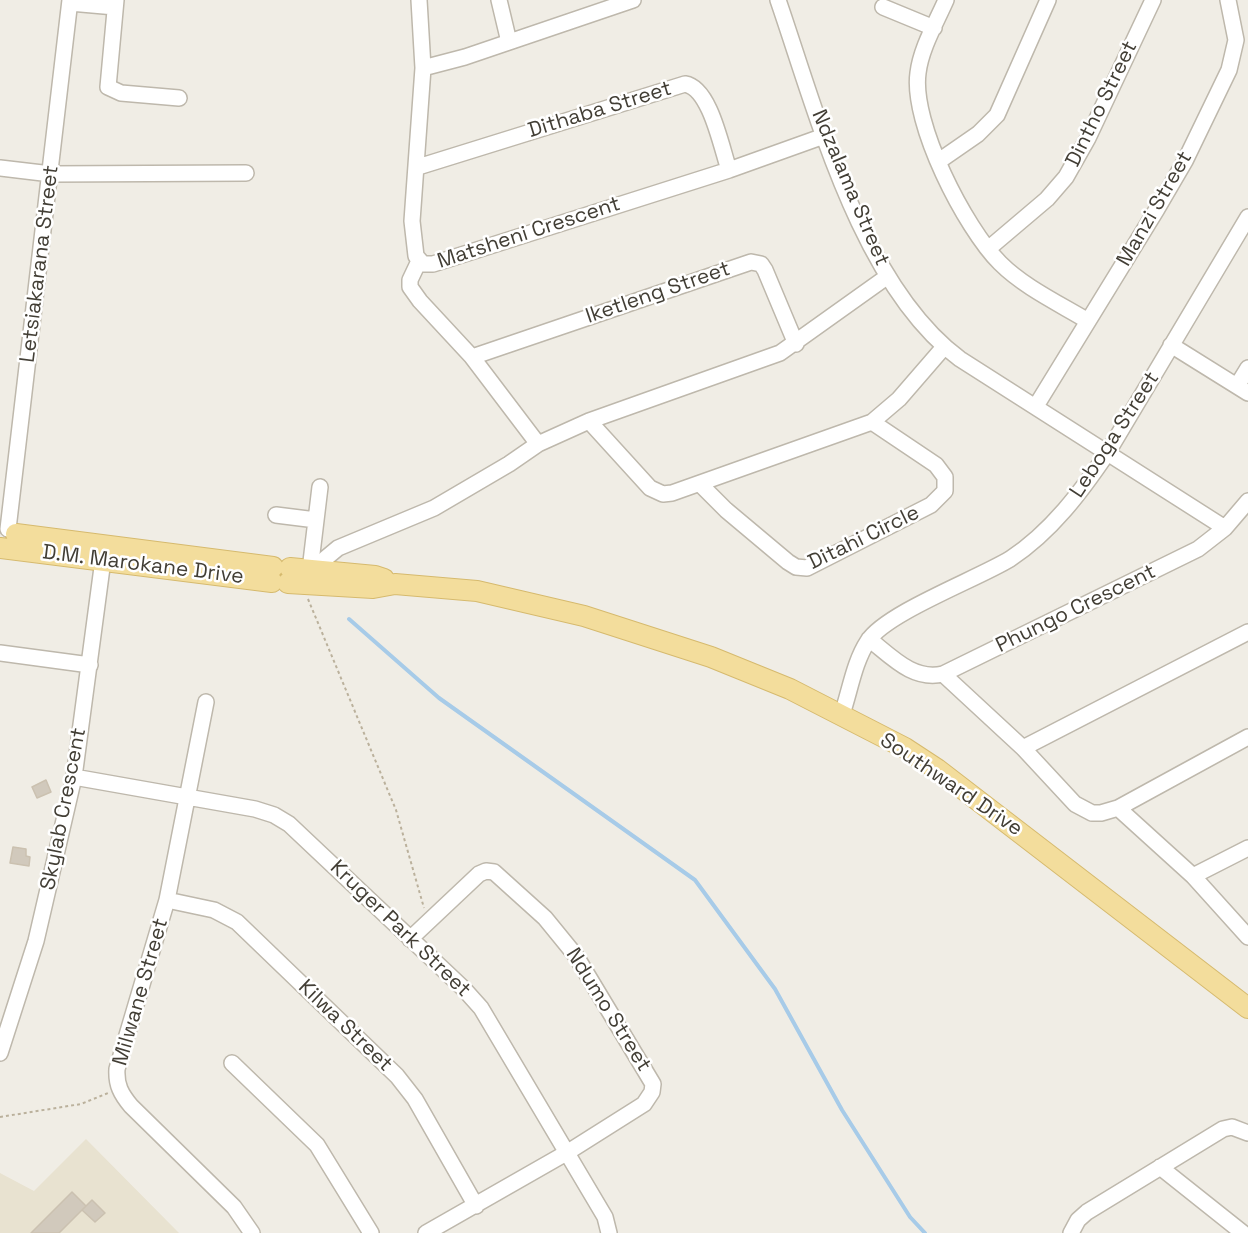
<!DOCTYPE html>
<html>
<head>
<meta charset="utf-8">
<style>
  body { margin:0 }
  canvas { display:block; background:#f0ede5 }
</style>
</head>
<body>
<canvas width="1248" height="1233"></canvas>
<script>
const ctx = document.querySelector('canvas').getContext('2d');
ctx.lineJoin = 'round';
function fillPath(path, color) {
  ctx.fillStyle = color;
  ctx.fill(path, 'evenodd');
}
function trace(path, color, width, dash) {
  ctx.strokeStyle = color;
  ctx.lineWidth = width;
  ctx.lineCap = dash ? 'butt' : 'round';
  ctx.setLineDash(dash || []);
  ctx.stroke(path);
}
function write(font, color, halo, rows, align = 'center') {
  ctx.font = font + ' "Space Grotesk",sans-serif';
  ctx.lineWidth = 5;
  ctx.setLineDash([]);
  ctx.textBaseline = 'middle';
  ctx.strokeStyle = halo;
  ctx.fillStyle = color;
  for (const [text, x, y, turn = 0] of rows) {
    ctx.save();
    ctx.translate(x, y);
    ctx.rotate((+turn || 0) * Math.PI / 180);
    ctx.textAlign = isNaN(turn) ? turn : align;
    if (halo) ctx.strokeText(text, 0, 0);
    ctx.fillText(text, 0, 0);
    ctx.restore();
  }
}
const education = new Path2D(`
  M86,1139l93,94h-179v-60l34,18z`);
const stream = new Path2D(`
  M349,619l90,79 256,182 80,109 67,121 68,107 15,16`);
const building = new Path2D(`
  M46,780l5,12 -14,6 -5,-11z
  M13,847l13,2v7l4,1 -1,9 -19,-3z
  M72,1192l14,14 -27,27h-28z
  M92,1200l13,13 -10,9 -13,-12z`);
const path = new Path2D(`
  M308,599l88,211 28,98
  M0,1117l81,-13 27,-11`);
const minor = new Path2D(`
  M116,0l-8,87 13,6 58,5
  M419,0l4,68 -11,153 4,35 7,8h10l296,-94 95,-34
  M499,0l10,42
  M778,0c39,113 83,286 182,359l265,169
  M946,0c-10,23 -25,48 -28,73 -7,50 47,155 82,190 24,24 58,40 88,58
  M70,3l45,4
  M883,7l51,21
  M423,68l42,-11 168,-57
  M939,161l39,-27 19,-19 51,-115
  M418,167l267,-83c25,4 36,62 44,86
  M0,168l51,6 195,-1
  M988,249l59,-50 19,-22 22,-39 65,-138
  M419,261l-9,19v7l10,14 52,56 66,87 51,-23 191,-68 108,-77
  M1171,345l77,48
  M472,357l279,-95 10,2 4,6 31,74
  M1237,386l11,-18
  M1036,406l121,-197 28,-48 44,-91 7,-30 -8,-40
  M589,421l61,67 13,6 9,-1 200,-71 27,-23 45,-52
  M700,484l26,26 62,52 8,5 11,1 124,-63 14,-14v-14l-9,-12 -64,-43
  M276,515l40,5
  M8,529l62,-529
  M310,570l10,-83
  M318,571l8,-13 12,-10 96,-40 75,-44 29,-20
  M869,639c23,18 44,42 74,35l255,-125 27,-21 23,-27
  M0,653l90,12
  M943,674l80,74 52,56 17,9h9l17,-5 130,-71
  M206,702l-39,198 -50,169c-1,16 4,25 14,37l103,101 18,26
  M842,714c8,-23 12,-52 26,-73 18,-28 109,-62 142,-82 41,-27 71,-67 98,-107l140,-235
  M1023,748l225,-116
  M74,777l181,32 19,6 15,9 175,165 17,19 124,209 4,16
  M1118,808l75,68 55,61
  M1193,876l55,-28
  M167,900l47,10 23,12 160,154 18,23 61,107
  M410,939l69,-65 7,-3 8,1 51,46 31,38 77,128 -1,8 -8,12 -76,48 -142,81
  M0,1053l36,-112 38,-164 29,-217
  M232,1063l85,82 54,88
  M1160,1167l83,66
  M1071,1233l7,-13 9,-8 136,-83 9,-2 16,6`);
const major = new Path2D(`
  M16,534l257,33
  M0,548l272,34
  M290,568l85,8 9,3
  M288,583l85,5 22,-4 82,7 107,25 127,41 79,32 115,59 32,21 311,239`);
const streetNames = [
  ["Dintho Street",1102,104,-64],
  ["Dithaba Street",600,110,-17],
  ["Ndzalama Street",850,188,67],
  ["Manzi Street",1155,209,-60],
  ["Matsheni Crescent",529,233,-18],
  ["Letsiakarana Street",40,264,-83],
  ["Iketleng Street",658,293,-19],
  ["Leboga Street",1115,435,-57],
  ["Ditahi Circle",864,538,-26],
  ["D.M. Marokane Drive",143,565,7],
  ["Phungo Crescent",1076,609,-26],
  ["Southward Drive",951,785,34],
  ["Skylab Crescent",64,809,-79],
  ["Kruger Park Street",400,929,44],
  ["Milwane Street",141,992,-74],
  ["Ndumo Street",608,1010,58],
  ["Kilwa Street",345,1026,44]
];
fillPath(education, '#e8e2d0');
trace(stream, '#a7cbe8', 4);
fillPath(building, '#d1c9bc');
trace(building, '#cbc1b0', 1.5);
trace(minor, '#beb8ac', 18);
trace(major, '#d6ba6e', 22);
trace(path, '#bbb19c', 2, [3, 3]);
trace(minor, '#fff', 15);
trace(major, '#f3dd9c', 20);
write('21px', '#423e35', '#fff', streetNames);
</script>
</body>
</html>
